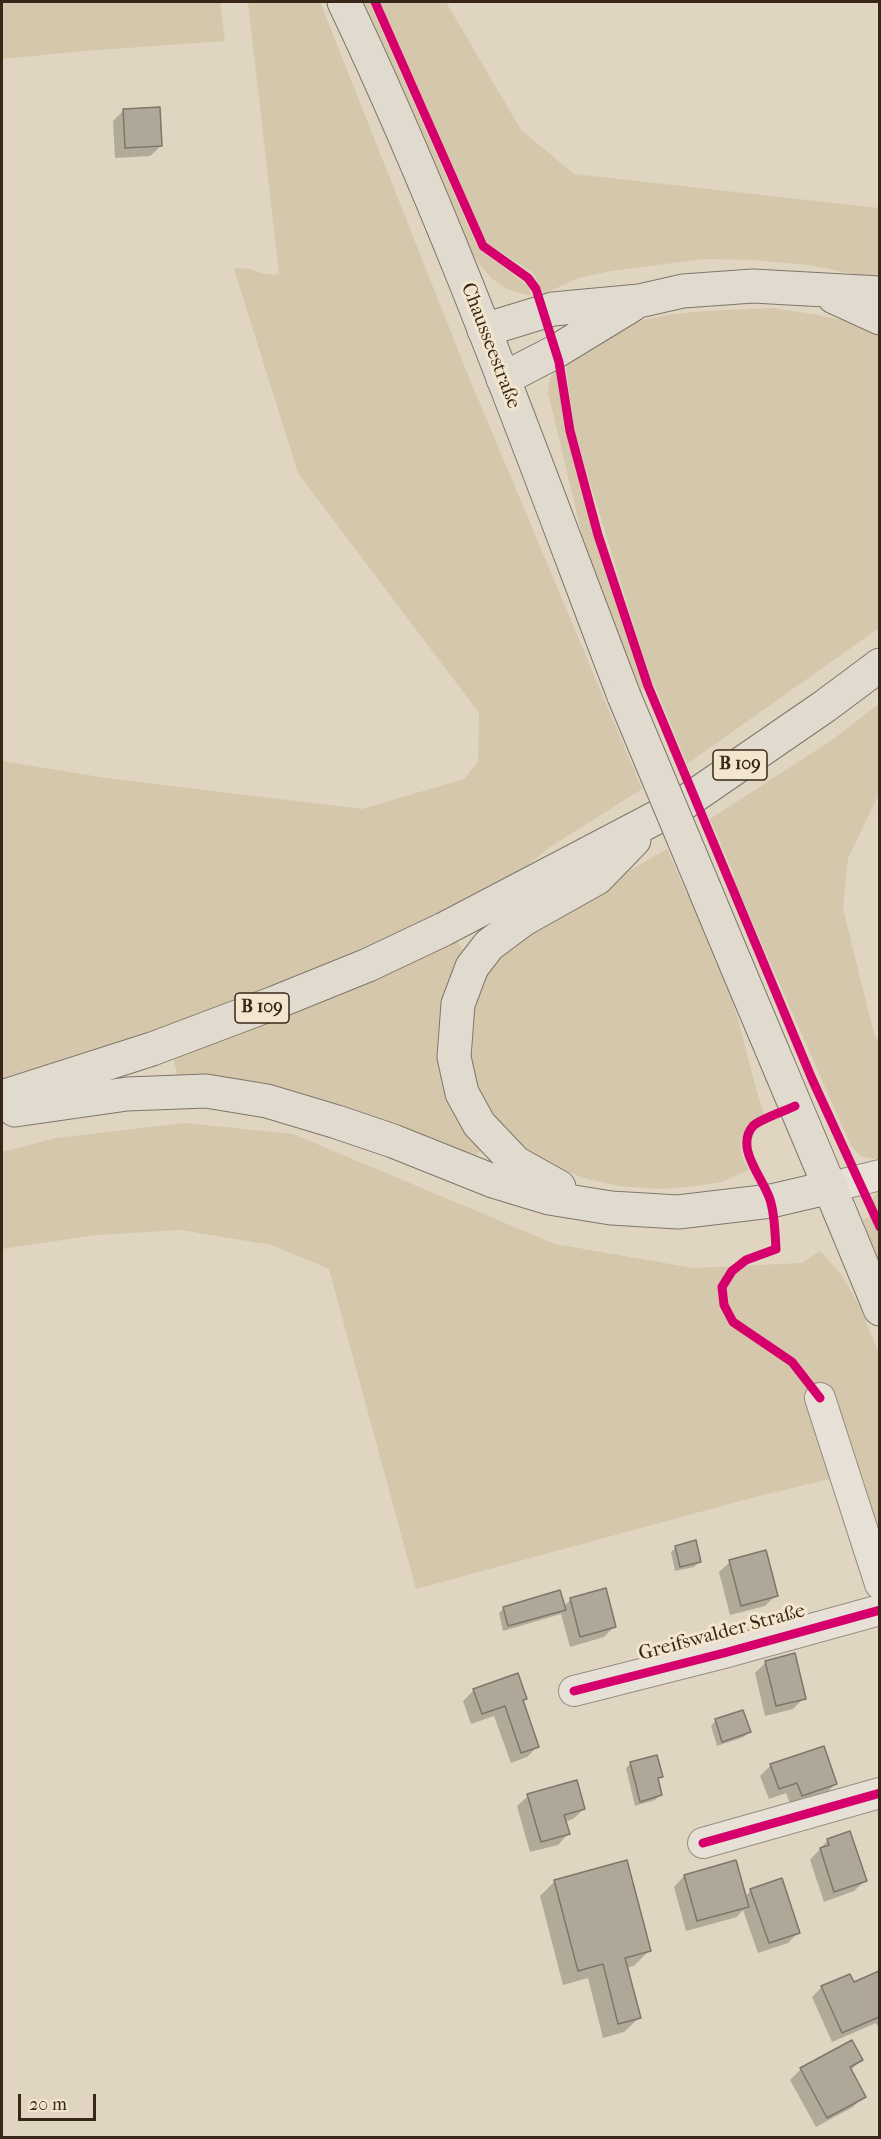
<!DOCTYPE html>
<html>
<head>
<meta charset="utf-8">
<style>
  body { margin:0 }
  #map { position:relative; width:881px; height:2139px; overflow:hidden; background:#dfd5c0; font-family:"IM FELL French Canon",serif }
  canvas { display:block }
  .frame { position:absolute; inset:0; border:3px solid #382719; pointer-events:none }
  .scale { position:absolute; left:18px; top:2094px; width:78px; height:27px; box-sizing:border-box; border:3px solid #382719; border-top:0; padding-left:8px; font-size:18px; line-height:21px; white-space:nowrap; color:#382719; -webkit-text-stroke:4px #f3e6ce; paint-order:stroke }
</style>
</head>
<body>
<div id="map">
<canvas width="881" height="2139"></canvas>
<div class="frame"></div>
<div class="scale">20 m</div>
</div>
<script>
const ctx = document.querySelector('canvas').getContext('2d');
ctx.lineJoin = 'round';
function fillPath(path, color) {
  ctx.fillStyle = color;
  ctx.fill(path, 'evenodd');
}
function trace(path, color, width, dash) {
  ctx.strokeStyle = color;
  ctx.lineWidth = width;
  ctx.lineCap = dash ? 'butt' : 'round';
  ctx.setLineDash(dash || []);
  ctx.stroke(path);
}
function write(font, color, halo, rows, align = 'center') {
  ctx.font = font + ' "IM FELL French Canon",serif';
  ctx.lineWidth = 6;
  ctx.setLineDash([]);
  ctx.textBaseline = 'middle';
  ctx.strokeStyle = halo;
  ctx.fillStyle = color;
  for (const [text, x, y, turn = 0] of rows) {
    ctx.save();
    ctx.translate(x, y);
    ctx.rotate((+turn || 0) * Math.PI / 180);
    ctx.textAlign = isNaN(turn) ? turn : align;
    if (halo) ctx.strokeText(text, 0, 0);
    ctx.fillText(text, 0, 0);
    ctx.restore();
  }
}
const green = new Path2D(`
  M2,2h218l5,39 -141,10 -82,8z
  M248,2h72l150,378 172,409 -92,58 -41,34 -116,56 -171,72 -220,73v-321l104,17 256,31 102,-30 14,-17 1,-49 -181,-240 -64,-204c21,-4 24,8 45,5z
  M363,2h6l108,244 10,9 41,31 3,9c-23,-3 -35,-10 -50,-29 -19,-24 -27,-55 -39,-83 -26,-60 -53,-121 -79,-181z
  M380,2h66l75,128 53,44 305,34v71l-70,-14 -57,-5 -49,-1 -92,12 -33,7 -34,16 -11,-21 -46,-30z
  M774,308c36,6 72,10 105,24v296l-192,136 -33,-80h-2l-78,-253 -9,-73c16,-10 32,-21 48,-28 42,-20 115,-20 161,-22z
  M556,365c10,109 57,218 89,323l-6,2 -51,-130 -40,-168 2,-13z
  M879,704v90l-31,64 -5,50 31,126 5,8v118l-18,-4 -10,-10 -118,-268 2,-1 -25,-58 122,-79z
  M667,849l21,48 10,-4c14,40 28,79 38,120 10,35 17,69 29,104 -26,12 -31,28 -16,53l-27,12 -25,4 -37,3 -41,-3 -32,-7 -68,-26 -47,-59 -8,-74 33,-68 76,-50z
  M456,940l12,17 -13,21 28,170 -13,13 -292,-82 -5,-22z
  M185,1123l108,11 262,110 138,24 109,-5 18,-12 20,22 19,32 20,48v182l-21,-63 -103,25 -339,92 -87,-320 -57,-24 -91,-15 -85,5 -94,14v-97l54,-14z
  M879,1189v74l-17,-42 15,-10 -5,-11z`);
const shadow = new Path2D(`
  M124,110l37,36 -11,10 -35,2 -2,-37z
  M676,1547l23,15 -5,5 -19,4 -4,-19z
  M730,1562l46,33 -11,11 -35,9 -11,-43z
  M570,1600l45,26 -11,11 -34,10 -9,-33 -58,17 -4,-18 5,-5 59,-1z
  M766,1662l38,36 -11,11 -28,7 -10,-43z
  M474,1690l52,8 -4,4 15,45 -10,10 -16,6 -17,-47 -23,8 -8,-23z
  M716,1720l33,12 -5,5 -27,9 -6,-20z
  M631,1763l30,13 -4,5 3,14 -5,5 -20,6 -9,-38z
  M771,1765l65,19 -11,10 -34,12 -5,-13 -17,6 -9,-23z
  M528,1796l56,13 -11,10 -8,3 3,12 -10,11 -28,7 -13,-46z
  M828,1840l37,41 -11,10 -30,11 -14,-42z
  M684,1876l61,21 6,-7 48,42 -11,11 -30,10 -15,-43 -6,7 -51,14 -12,-44z
  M555,1881l95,69 -16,16 -8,2 14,49 -16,15 -21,6 -15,-60 -25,7 -23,-89z
  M878,1973l2,58 -4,-8 -44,19 -20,-45 10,-10 31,-3z
  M861,2060l-11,11 14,25 -11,11 -37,20 -26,-47 11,-11z`);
const building = new Path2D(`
  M160,107l2,39 -37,2 -2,-39z
  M696,1540l5,22 -21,5 -5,-21z
  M766,1550l12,46 -37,10 -12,-46z
  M606,1588l10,39 -36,10 -10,-39z
  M560,1590l6,20 -58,16 -5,-19z
  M795,1653l11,46 -30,7 -11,-45z
  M518,1673l9,26 -4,1 16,47 -18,6 -16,-47 -23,8 -9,-25z
  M743,1710l8,22 -29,10 -7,-23z
  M824,1746l13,38 -35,12 -5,-13 -18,6 -9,-25z
  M657,1755l6,22 -5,1 4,17 -22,7 -10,-40z
  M577,1780l8,29 -21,6 6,19 -29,8 -14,-48z
  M850,1831l17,50 -33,11 -14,-44 9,-3 -2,-6z
  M627,1860l24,91 -26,7 16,60 -23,6 -15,-60 -25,7 -24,-91z
  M736,1860l13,47 -52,14 -13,-46z
  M782,1878l18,55 -31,10 -19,-54z
  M879,1971v46l-37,16 -21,-47 29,-12 4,8z
  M852,2040l11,20 -13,7 16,30 -39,21 -27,-50z`);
const minor = new Path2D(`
  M831,1187l49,-12
  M820,1398l60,186
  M574,1691l150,-38 156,-43
  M703,1843l177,-50`);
const major = new Path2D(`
  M344,2c107,225 191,461 280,694
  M705,890c58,140 118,279 175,419`);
const highway = new Path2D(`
  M834,297l46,21
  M484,330l69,-21 86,-8 44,-10 70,-5 127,7
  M503,379l52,-27 77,-47
  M2,1097l150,-48 122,-46 94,-38 76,-36 240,-126 141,-97 55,-41
  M15,1110l112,-16 79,-3 61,10 70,21 56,19 100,40 56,17 62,10 67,4 93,-11 60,-14
  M559,1187l-43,-24 -37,-39 -17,-31 -8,-36 4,-53 14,-37 17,-22 35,-26 73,-41 37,-38`);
const majorBridge = new Path2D(`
  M624,696l81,194`);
const cycleway = new Path2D(`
  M375,2l108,244 45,32 8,11 23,73 11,69 28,104 50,151 164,393 68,148
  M795,1106c-10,5 -35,13 -42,20 -20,23 14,56 18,77 4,15 4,31 5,46l-30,11 -14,11 -10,16 2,18 9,17 59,40 28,36
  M574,1691l150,-38 156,-43
  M703,1843l177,-50`);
const shields = [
  [740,765,54],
  [262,1008,54]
];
const shieldNames = [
  ["B 109",740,765],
  ["B 109",262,1008]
];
const streetNames = [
  ["Chausseestraße",490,346,69],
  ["Greifswalder Straße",722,1633,-15]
];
fillPath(green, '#d5c7ab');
fillPath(shadow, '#0003');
fillPath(building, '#afa798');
trace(building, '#7e766a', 1.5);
trace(minor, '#958e80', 32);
trace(major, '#7e766a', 35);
trace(highway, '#7e766a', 35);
trace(minor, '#e6e0d6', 30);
trace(major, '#e1dbcf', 33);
trace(highway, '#e1dbcf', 33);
trace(majorBridge, '#7e766a', 35, []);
trace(majorBridge, '#e1dbcf', 33);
trace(cycleway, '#d6006c', 9);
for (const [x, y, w] of shields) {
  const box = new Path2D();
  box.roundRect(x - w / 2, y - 15, w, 30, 4.5);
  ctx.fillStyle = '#f3e6ce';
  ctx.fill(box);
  trace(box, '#382719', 1.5);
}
write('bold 18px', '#382719', null, shieldNames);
write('20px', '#382719', '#f3e6ce', streetNames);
</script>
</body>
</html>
